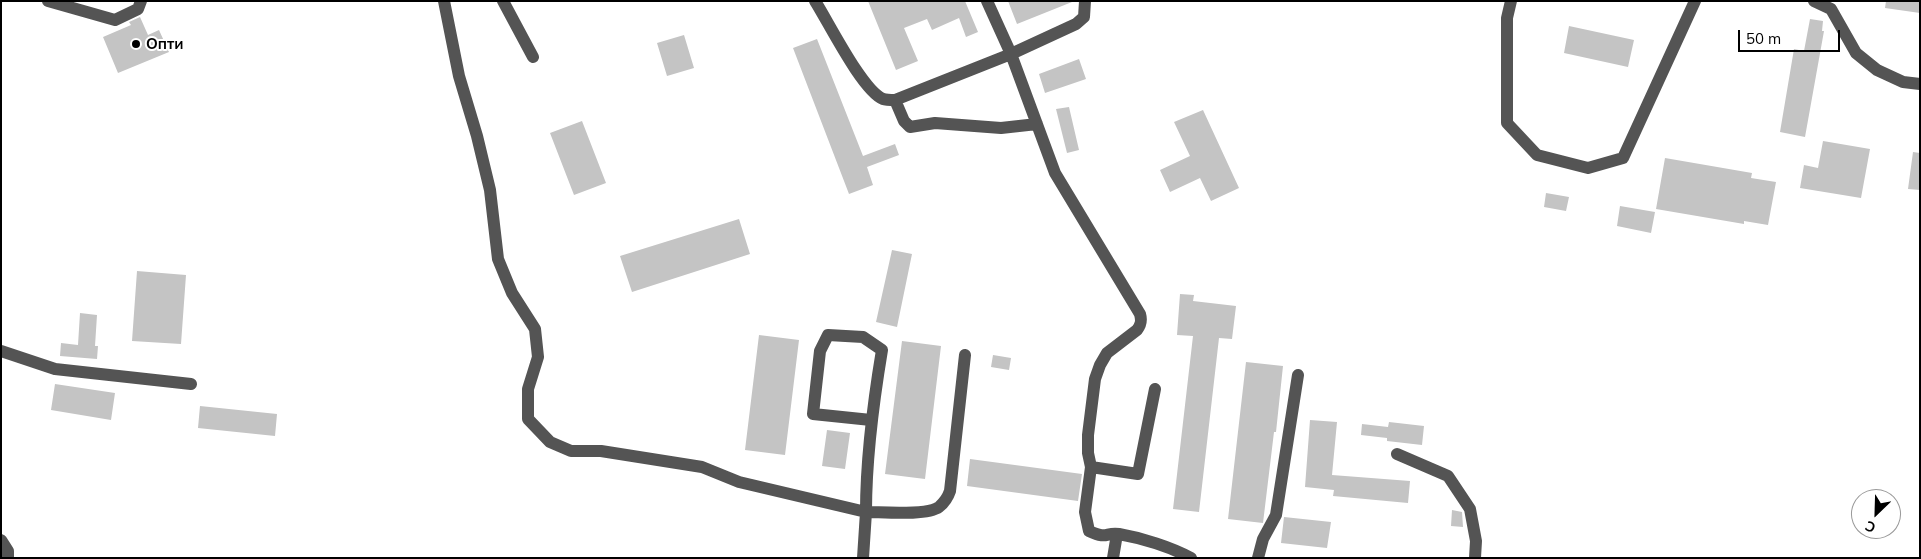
<!DOCTYPE html>
<html>
<head>
<meta charset="utf-8">
<style>
  body { margin:0 }
  #map { position:relative; width:1921px; height:559px; overflow:hidden; background:#fff; font-family:Mulish,sans-serif }
  canvas { display:block }
  .frame { position:absolute; inset:0; border:2px solid #000; pointer-events:none }
  .north { position:absolute; left:1851px; top:489px; width:50px; height:50px; box-sizing:border-box; background:#fff; border:1px solid #999; border-radius:50%; rotate:204deg; font-size:14px; font-weight:700; line-height:20px; text-align:center; color:#000 }
  .north::after { content:''; display:block; margin:auto; width:18px; height:22px; background:#000; clip-path:polygon(50% 0,100% 100%,50% 72%,0 100%) }
  .scale { position:absolute; left:1738px; top:30px; width:102px; height:22px; box-sizing:border-box; border:2px solid #000; border-top:0; padding-left:6px; font-size:15px; line-height:18px; white-space:nowrap; color:#000; -webkit-text-stroke:4px #fff; paint-order:stroke }
</style>
</head>
<body>
<div id="map">
<canvas width="1921" height="559"></canvas>
<div class="frame"></div>
<div class="north">С</div>
<div class="scale">50 m</div>
</div>
<script>
const ctx = document.querySelector('canvas').getContext('2d');
ctx.lineJoin = 'round';
function fillPath(path, color) {
  ctx.fillStyle = color;
  ctx.fill(path, 'evenodd');
}
function trace(path, color, width, dash) {
  ctx.strokeStyle = color;
  ctx.lineWidth = width;
  ctx.lineCap = dash ? 'butt' : 'round';
  ctx.setLineDash(dash || []);
  ctx.stroke(path);
}
function write(font, color, halo, rows, align = 'center') {
  ctx.font = font + ' Mulish,sans-serif';
  ctx.lineWidth = 4;
  ctx.setLineDash([]);
  ctx.textBaseline = 'middle';
  ctx.strokeStyle = halo;
  ctx.fillStyle = color;
  for (const [text, x, y, turn = 0] of rows) {
    ctx.save();
    ctx.translate(x, y);
    ctx.rotate((+turn || 0) * Math.PI / 180);
    ctx.textAlign = isNaN(turn) ? turn : align;
    if (halo) ctx.strokeText(text, 0, 0);
    ctx.fillText(text, 0, 0);
    ctx.restore();
  }
}
const building = new Path2D(`
  M868,1h97l13,31 -12,5 -7,-19 -27,12 -5,-11 -23,9 14,33 -22,9z
  M1008,1h64v1l-55,22z
  M1886,1h34v12l-35,-5z
  M140,17l8,18 11,-5 10,22 -51,21 -15,-36 28,-12 -2,-3z
  M1810,19l13,2 -1,10h2l-19,106 -25,-5 14,-83 10,2z
  M1569,26l65,14 -6,27 -64,-14z
  M684,35l10,33 -27,8 -10,-33z
  M817,39l46,117 32,-12 4,11 -32,12 6,18 -24,9 -56,-146z
  M1079,59l7,20 -41,14 -6,-19z
  M1069,107l10,43 -12,3 -11,-44z
  M1203,110l36,78 -28,13 -11,-23 -30,14 -10,-22 30,-14 -16,-34z
  M582,121l24,62 -32,12 -24,-62z
  M1823,141l47,8 -9,49 -61,-10 4,-23 14,3z
  M1913,152l7,1v37l-12,-1z
  M1665,158l87,15 -1,5 25,4 -8,43 -24,-4v3l-88,-15z
  M1546,193l23,4 -3,14 -22,-4z
  M1620,206l35,6 -4,21 -34,-7z
  M739,219l11,35 -118,38 -12,-36z
  M892,250l20,4 -15,73 -21,-5z
  M137,271l49,4 -5,69 -49,-3z
  M1180,294l14,1 -1,6 43,5 -4,33 -13,-1 -20,174 -26,-3 20,-173 -16,-1z
  M80,313l17,2 -2,31h3l-1,13 -37,-3 1,-13 17,2z
  M759,335l40,5 -14,115 -40,-5z
  M902,341l39,5 -16,133 -40,-5z
  M993,355l18,3 -2,12 -18,-3z
  M1246,362l37,4 -7,66h-2l-11,91 -35,-4z
  M55,384l60,9 -4,27 -60,-10z
  M200,406l77,8 -2,22 -77,-8z
  M1310,420l27,2 -5,53 78,6 -2,22 -75,-7 1,-6 -29,-3z
  M1389,422l35,4 -2,19 -35,-4v-3l-26,-3 1,-11 26,3z
  M827,430l23,3 -5,36 -23,-3z
  M970,459l112,15 -4,27 -111,-15z
  M1452,510l10,2 1,15 -12,-1z
  M1284,517l47,5 -4,26 -46,-5z`);
const minor = new Path2D(`
  M48,1l67,19 23,-11 3,-8
  M444,1l15,75 18,60 13,54 8,69 14,34 23,36 3,28 -10,32v30l22,23 21,9h30l101,16 37,15 127,30 -3,46
  M503,1l30,56
  M815,1c14,22 47,89 68,98 3,1 8,1 12,1l116,-46 65,-30 8,-7 1,-16
  M987,1l24,53 44,119 85,141c2,7 1,11 -3,16l-30,23 -7,12 -5,14 -7,56v18l3,14 -6,45 4,19c19,9 16,1 30,3 23,4 52,13 72,24
  M1511,1l-4,17v105l30,32 51,13 35,-10 72,-157
  M1814,1l17,8 25,44 21,17 26,12 17,2
  M895,100l9,21 6,6 25,-4 66,5 36,-4
  M1,351l54,18 136,15
  M871,420l-58,-6 7,-63 8,-16 35,2 19,13c-9,54 -16,107 -16,162 16,0 61,4 73,-5 6,-5 9,-10 11,-16l15,-136
  M1397,454l51,22 22,33 6,32 -1,17
  M1091,467l47,7 17,-85
  M1,540l7,11v7
  M1113,558l4,-24
  M1258,558l5,-19 13,-24 22,-140`);
const markers = [
  [136,44,5,"#000"]
];
const poiNames = [
  ["Опти",146,44]
];
fillPath(building, '#c4c4c4');
trace(minor, '#545454', 12);
for (const [x, y, r, color] of markers) {
  const dot = new Path2D();
  dot.arc(x, y, r, 0, 2 * Math.PI);
  ctx.fillStyle = color;
  ctx.fill(dot);
  trace(dot, '#fff', 2);
}
write('bold 15px', '#000', '#fff', poiNames, 'left');
</script>
</body>
</html>
